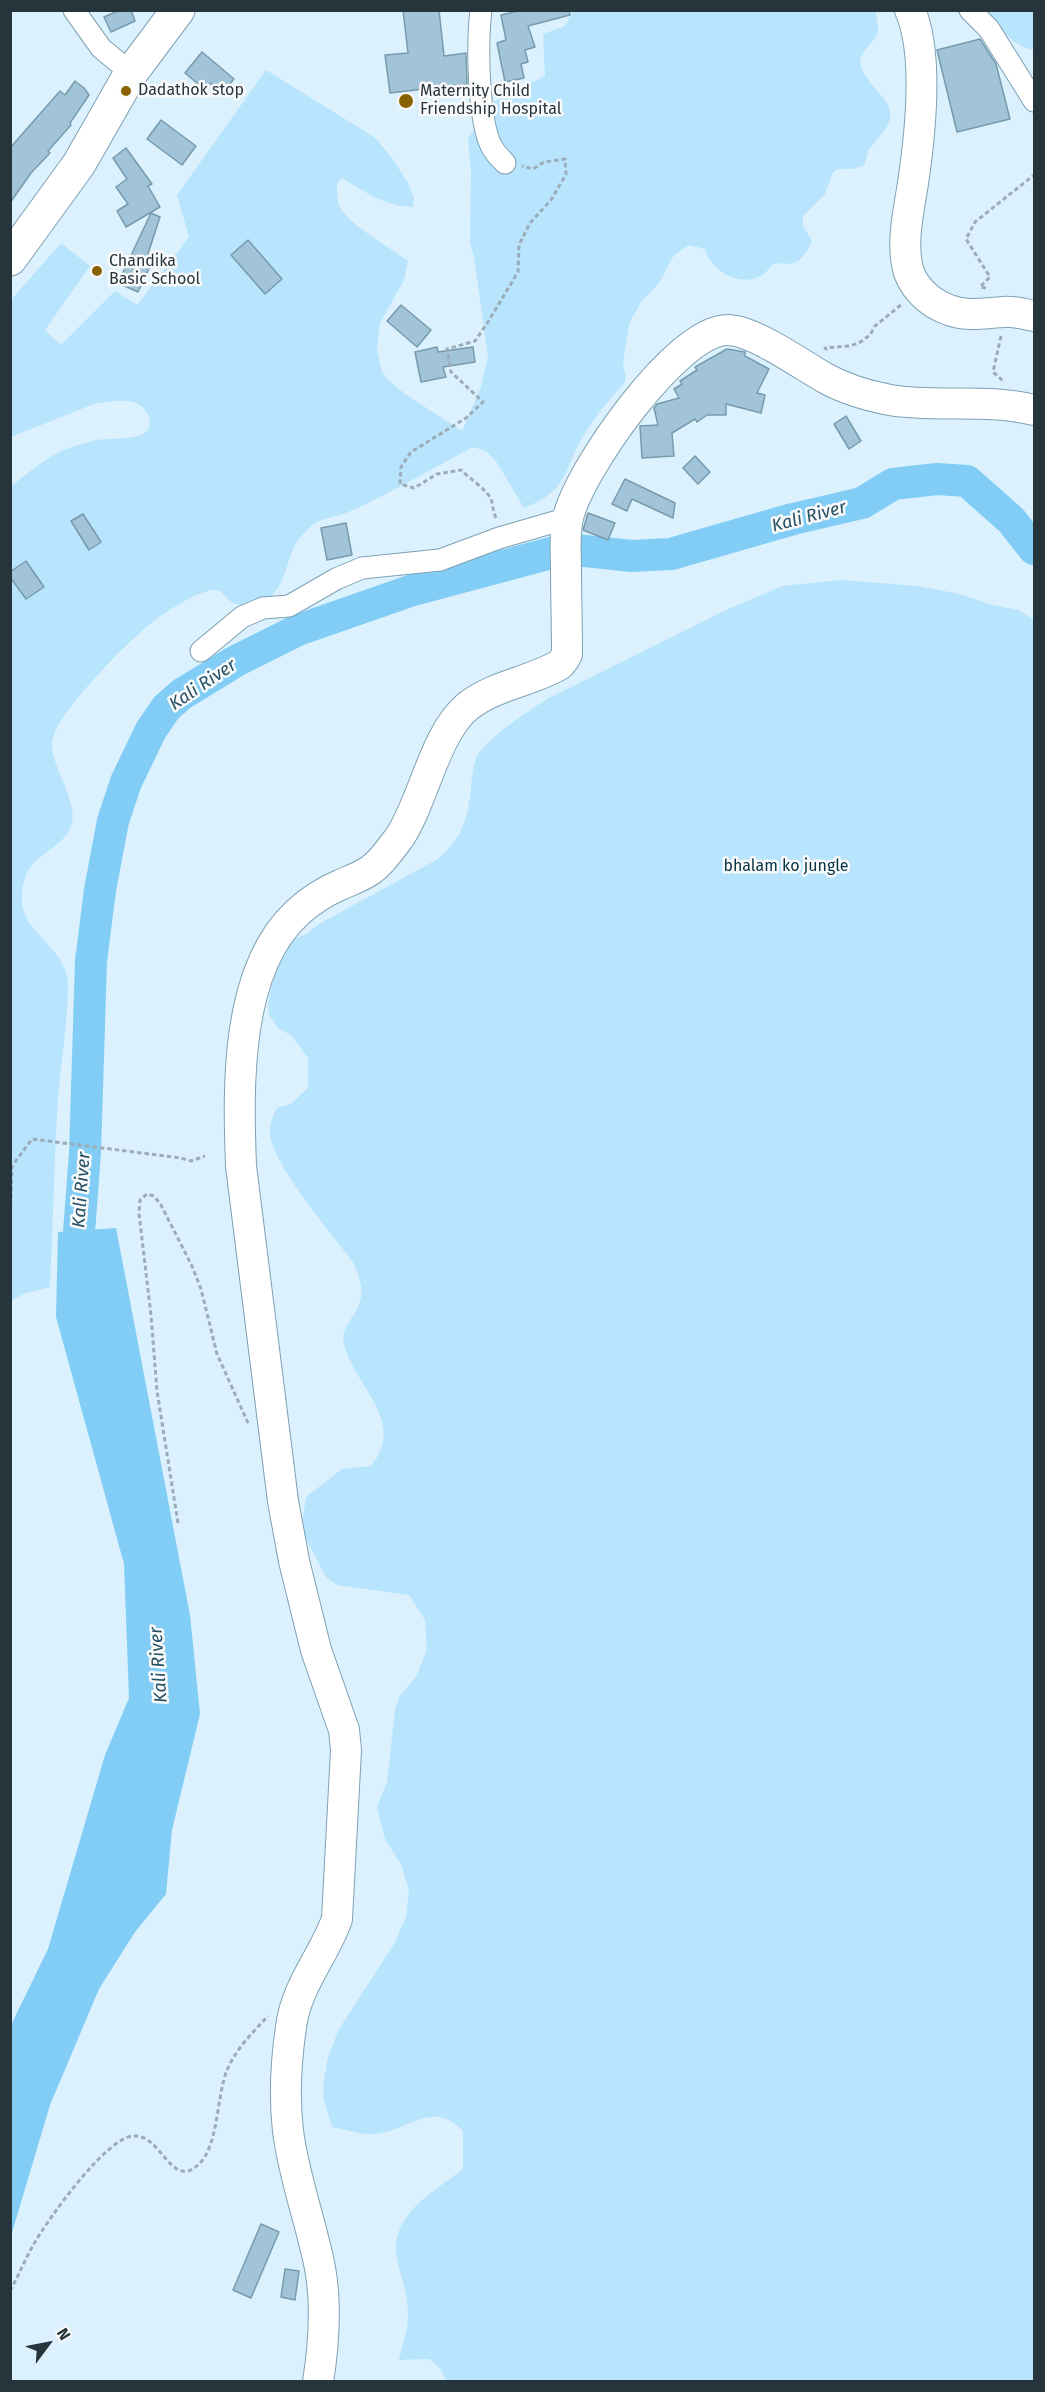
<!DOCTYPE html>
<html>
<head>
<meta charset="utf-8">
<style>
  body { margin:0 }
  #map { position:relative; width:1045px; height:2392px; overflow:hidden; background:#dbf1fd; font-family:"Fira Sans",sans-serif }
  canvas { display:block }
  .frame { position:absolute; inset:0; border:12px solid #26343c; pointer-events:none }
  .north { position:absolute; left:18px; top:2314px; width:60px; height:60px; -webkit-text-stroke:4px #fafafa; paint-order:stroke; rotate:58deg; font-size:16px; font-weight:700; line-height:24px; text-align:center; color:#26343c }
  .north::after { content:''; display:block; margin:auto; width:21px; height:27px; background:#26343c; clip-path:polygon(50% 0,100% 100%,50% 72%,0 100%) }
</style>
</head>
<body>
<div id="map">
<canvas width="1045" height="2392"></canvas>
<div class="frame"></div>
<div class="north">N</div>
</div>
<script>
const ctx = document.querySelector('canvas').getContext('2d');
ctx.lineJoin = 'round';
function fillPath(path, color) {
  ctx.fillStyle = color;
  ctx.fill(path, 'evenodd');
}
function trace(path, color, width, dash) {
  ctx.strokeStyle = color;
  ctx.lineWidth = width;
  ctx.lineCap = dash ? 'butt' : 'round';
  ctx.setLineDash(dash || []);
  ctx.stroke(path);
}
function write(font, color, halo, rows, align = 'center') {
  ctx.font = font + ' "Fira Sans",sans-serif';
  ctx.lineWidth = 5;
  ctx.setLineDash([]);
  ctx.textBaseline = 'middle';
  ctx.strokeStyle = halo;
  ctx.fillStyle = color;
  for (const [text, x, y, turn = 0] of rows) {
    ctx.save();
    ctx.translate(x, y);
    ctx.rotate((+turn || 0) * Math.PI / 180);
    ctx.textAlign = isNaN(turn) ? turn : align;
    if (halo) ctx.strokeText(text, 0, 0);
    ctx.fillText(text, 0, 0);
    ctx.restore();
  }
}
const green = new Path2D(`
  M573,11l302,-1c1,6 3,13 3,19 -1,14 -21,22 -17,37 2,9 12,20 18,27 23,24 7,35 -9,55 -3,5 -3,12 -6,17l-11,4h-15l-5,3 -8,22 -22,22v10l9,15c-9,19 -14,25 -36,22 -7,3 -8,9 -14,12 -21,13 -51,-3 -57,-26l-16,-4 -15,10 -15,28 -18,19 -12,22 -6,39 3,15 -2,5c-14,16 -29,33 -40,52 -23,37 -13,54 -60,73l-28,-47 -10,-10 -13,-4c-34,18 -67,37 -101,54 -10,5 -21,10 -31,14 -12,3 -22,4 -32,13 -3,3 -8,8 -11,12 -12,18 -12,48 -32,60 -11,7 -26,9 -37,0 -5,-4 -6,-9 -13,-10 -14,-2 -49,21 -61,30 -25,19 -92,87 -101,115 -3,7 -2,16 0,23 5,17 23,49 18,65 -10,34 -51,25 -50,78 0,31 45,47 46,83 0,38 -7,77 -10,114 -4,63 -5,126 -8,189l-27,7 -12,7v-815c18,-13 37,-31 58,-38 9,-3 18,-6 27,-8 13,-2 41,0 50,-8 4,-3 4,-8 3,-13 -5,-25 -37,-18 -55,-15l-83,33v-137l50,-57 29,23 -45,64 16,15 54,-54 22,14 52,-68 -12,-42 89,-125 108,67 15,17 18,27 7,17 -1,9c-27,0 -49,-16 -71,-29l-5,5c0,8 0,17 3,24 8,17 52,42 68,54l-4,19 -24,43 -3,27 5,22 6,8 17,14 57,37 19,-44 7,-31 -14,-99 -4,-14 1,-71 -3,-33 23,-36 54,-27 -2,-42 22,-8z
  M955,11h79v39c-23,-4 -28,-20 -47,-30 -10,-6 -22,-2 -32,-9z
  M841,580l76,6 43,8 32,11 27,5 15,10v1761l-587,1 -7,-14 -11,-9 -30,1c3,-14 9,-30 9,-45 1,-42 -30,-65 4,-105 14,-16 35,-28 51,-41v-38c-32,-34 -58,4 -93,3 -12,0 -26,-5 -38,-7l-8,-27 -1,-14 5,-29 11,-28 55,-85 12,-27 3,-27 -8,-26 -16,-25 -8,-32 10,-25 8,-72 4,-13 18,-22 10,-26 -2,-29 -16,-25 -72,-10 -11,-8 -20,-38 -4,-14 4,-28 36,-28 29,-3c37,-44 -17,-80 -27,-122 -4,-16 12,-28 16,-42 4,-14 -1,-27 -7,-40 -21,-28 -79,-96 -83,-127 -1,-10 3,-19 7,-27l14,-4 17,-16v-30l-17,-23 -13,-7 -9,-13 -1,-13 10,-41 6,-13 11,-9 13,-6 11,-9 117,-64c25,-19 32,-41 35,-72 1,-11 2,-22 6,-32 9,-17 55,-48 72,-58l175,-87 58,-25z`);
const water = new Path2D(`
  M116,1228l74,387 10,99 -28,116 -6,64 -31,38 -36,57 -49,116 -39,131v-211l37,-76 57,-194 24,-57 -5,-134 -68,-247 2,-85z`);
const river = new Path2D(`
  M76,1272l9,-119 6,-192 9,-71 13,-69 13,-39 25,-52 15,-22 16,-14 54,-33 62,-31 115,-40 153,-41 66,7 39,-2 122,-35 69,-16 31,-19 44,-5 30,2 44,39 23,29`);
const building = new Path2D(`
  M120,10h11l4,11 -24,11 -7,-15z
  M403,10h36l5,46 22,-3 1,31 -77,9 -5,-38 23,-2z
  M522,10h47l1,5 -42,11 7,21 -10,3 3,12 -7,2 3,14 -19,4 -8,-39 9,-3 -5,-25z
  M980,39l16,25 14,55 -53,13 -20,-82z
  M202,52l32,27 -12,14 -11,-10 -6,7 -20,-17z
  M75,81l9,7 5,7 -19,28 1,2 -23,26 2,2 -19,20 -21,30v-55l50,-57 5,4z
  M161,120l35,26 -14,19 -35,-26z
  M126,148l26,36 -4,2 12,21 -34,20 -9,-16 11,-7 -12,-17 11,-8 -14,-21z
  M151,213l9,4 -13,40 6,3 -15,32 -20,-9z
  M248,240l34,39 -17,15 -34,-39z
  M401,305l30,25 -14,17 -30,-26z
  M437,347l1,5 35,-5 2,15 -32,5 3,10 -25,5 -6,-30z
  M727,349l18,3v4l24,13 -12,24 8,2 -4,18 -35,-9v11h-19l-10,7 -2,-3 -23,14 2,23 -32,2 -2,-32 18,-1 -4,-17 3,-4 22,-6 -5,-9 8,-5 -2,-3 17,-11 -2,-3z
  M846,416l15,25 -12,8 -15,-25z
  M695,456l15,16 -12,12 -15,-16z
  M625,479l50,24 -2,15 -41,-19 -5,12 -15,-7z
  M588,513l27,10 -7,17 -25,-10z
  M83,514l18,28 -12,8 -18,-29z
  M346,523l6,32 -25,5 -6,-32z
  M26,561l18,26 -18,12 -16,-22v-5z
  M261,2224l18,8 -28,66 -18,-8z
  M285,2269l14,2 -4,29 -14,-3z`);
const path = new Path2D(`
  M986,288l-6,-1 10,-10 -24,-38 9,-17 59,-47
  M1001,336l-8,36 10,9
  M827,350l-2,-2 24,-2 10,-3 11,-8 5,-9 27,-22
  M496,518c-3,-6 -3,-13 -5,-19 -4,-9 -22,-21 -30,-29l-24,4 -23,14 -14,-4 1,-17 10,-15 55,-34 17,-16 -32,-30 -4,-23 28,-8 13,-19 30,-50 1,-27 11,-22 21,-23 15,-26 -1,-15 -21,3 -11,7 -11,-3
  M10,1229l2,-63 20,-27 149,19 10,3 14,-5
  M178,1523l-21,-132 -6,-76 -12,-101 1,-14 7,-6 7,2 7,9 31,61 9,23 16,65 31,69
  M10,2291c9,-16 16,-34 25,-49 14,-24 71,-104 98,-106 28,-3 38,54 65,29 21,-19 18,-67 29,-95 9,-21 26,-38 41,-54`);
const minor = new Path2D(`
  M74,10l27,38 30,25
  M481,10c-4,33 -3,100 8,131 3,9 9,15 16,22
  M970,10l19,19 45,72
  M201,651l41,-34 21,-9 26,-2 47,-27 26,-11 78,-8 59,-22 69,-20`);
const secondary = new Path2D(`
  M910,10c19,44 10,126 3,173 -4,27 -11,55 -6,82 4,21 22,38 42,45 18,7 35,3 54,2 11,-1 21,2 31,4
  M318,2382c6,-38 9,-76 2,-114 -9,-46 -26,-90 -32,-137 -4,-34 -2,-70 3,-104 5,-41 33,-71 46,-108l9,-169 -2,-20 -28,-80 -22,-89 -11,-60 -42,-335c-3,-79 -6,-197 57,-254 11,-10 28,-21 42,-27 11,-5 23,-9 32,-16 11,-8 19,-21 27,-31 25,-37 35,-104 69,-132 27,-21 64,-25 91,-41 4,-3 6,-7 8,-11 0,-29 -1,-58 -1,-86 0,-16 -2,-34 2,-50 10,-46 109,-189 160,-188 25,0 74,35 97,48 18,10 44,18 65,22 47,8 96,-2 144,10`);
const primary = new Path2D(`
  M10,259l69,-95 52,-91 47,-63`);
const markers = [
  [126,91,6,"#886200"],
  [406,101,8,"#886200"],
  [97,271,6,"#886200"]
];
const poiNames = [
  ["Dadathok stop",138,91],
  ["Maternity Child",420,92],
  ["Friendship Hospital",420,110],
  ["Chandika",109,262],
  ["Basic School",109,280]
];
const parkNames = [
  ["bhalam ko jungle",786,867]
];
const waterNames = [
  ["Kali River",809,517,-15],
  ["Kali River",203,685,-34],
  ["Kali River",82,1190,-86],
  ["Kali River",159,1665,-94]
];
fillPath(green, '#b8e4fd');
fillPath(water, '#82cdf5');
trace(river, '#82cdf5', 32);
fillPath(building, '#a1c4d8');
trace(building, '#779aad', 1.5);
trace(minor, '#7ea1b4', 23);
trace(secondary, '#7ea1b4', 32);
trace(primary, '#7ea1b4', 35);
trace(path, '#9aadb8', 3, [4.5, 3]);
trace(minor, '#fff', 21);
trace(secondary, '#fff', 30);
trace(primary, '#fff', 33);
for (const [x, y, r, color] of markers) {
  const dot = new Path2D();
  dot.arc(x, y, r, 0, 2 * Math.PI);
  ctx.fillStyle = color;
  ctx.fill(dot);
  trace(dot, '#fafafa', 2);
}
write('16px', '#26343c', '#fafafa', poiNames, 'left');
write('16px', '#023145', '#fafafa', parkNames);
write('italic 18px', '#265166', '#fafafa', waterNames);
</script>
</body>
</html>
